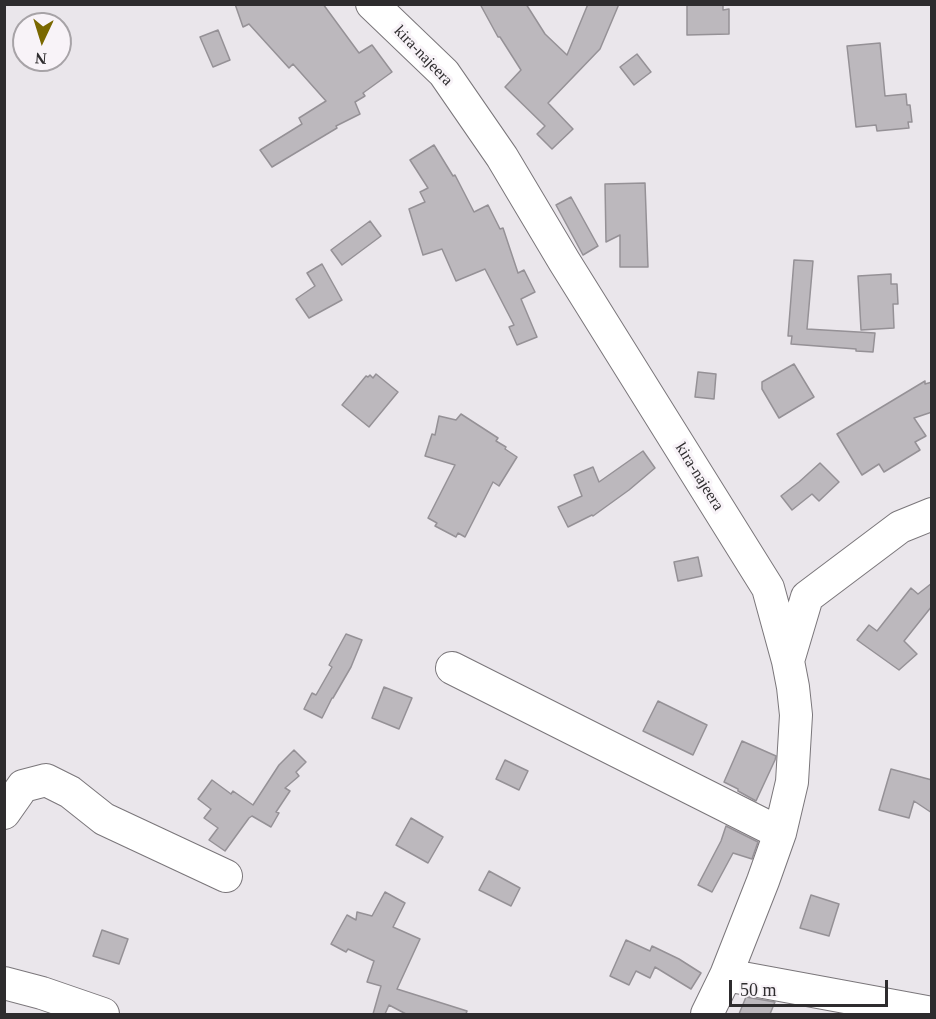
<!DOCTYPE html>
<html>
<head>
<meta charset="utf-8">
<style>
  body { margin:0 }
  #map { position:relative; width:936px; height:1019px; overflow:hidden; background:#eae6eb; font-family:"Times New Roman",serif }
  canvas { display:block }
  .frame { position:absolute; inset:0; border:6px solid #2e2c2e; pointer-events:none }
  .north { position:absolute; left:12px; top:12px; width:60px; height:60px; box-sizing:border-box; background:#f8f3f8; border:2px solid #a7a3a7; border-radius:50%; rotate:184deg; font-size:16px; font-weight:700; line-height:24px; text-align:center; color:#2e2c2e }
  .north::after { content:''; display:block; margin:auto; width:21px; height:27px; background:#7a6800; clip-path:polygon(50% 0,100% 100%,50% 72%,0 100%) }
  .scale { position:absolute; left:729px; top:980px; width:159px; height:27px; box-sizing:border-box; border:3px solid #2e2c2e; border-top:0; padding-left:8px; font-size:18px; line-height:21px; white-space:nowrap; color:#2e2c2e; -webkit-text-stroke:4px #f8f3f8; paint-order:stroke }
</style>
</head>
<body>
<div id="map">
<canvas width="936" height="1019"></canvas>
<div class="frame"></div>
<div class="north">N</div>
<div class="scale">50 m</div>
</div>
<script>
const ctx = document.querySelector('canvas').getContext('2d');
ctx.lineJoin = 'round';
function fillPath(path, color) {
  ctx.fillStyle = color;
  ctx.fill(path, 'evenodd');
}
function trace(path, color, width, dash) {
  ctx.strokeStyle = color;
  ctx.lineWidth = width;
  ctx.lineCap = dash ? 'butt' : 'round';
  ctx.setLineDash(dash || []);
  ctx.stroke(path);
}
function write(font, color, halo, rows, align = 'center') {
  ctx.font = font + ' "Times New Roman",serif';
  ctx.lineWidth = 6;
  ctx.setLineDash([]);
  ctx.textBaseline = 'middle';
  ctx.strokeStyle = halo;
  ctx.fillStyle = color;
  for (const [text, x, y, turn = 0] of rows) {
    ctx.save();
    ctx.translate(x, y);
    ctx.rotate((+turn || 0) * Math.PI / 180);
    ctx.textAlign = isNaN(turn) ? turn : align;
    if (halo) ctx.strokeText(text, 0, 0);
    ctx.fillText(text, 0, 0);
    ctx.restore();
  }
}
const building = new Path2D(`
  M235,4h88l36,49 13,-8 20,27 -29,21 2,3 -10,6 5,12 -24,12 1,2 -65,39 -12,-17 42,-26 -3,-6 27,-17 -33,-37 -4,4 -40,-44 -6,3z
  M480,4h46l19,30 22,21 21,-51h31l-19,45 -52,54 25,26 -21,20 -15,-15 8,-8 -40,-39 16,-17 -21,-33h-2z
  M687,4h36v6l6,-1v25l-42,1z
  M218,30l12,30 -17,7 -13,-30z
  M880,43l5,53 21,-2 1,11h3l2,17h-4l1,6 -32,3 -1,-6 -20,2 -9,-81z
  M637,54l14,18 -17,13 -14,-18z
  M434,145l19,31 2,-1 19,37 14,-7 12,24 3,-1 15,45 6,-3 11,22 -14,7 16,38 -20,8 -8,-18 5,-2 -29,-56 -29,12 -14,-32 -19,6 -14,-46 16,-7 -5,-10 8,-4 -18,-28z
  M645,183l3,84h-28v-32l-14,7 -1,-58z
  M571,197l27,49 -15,9 -27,-50z
  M370,221l11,15 -39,29 -11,-15z
  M794,260l19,1 -6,68 68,4 -2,19 -17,-1v-2l-65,-5 1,-8h-4z
  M322,264l20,36 -33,18 -13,-19 19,-13 -8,-13z
  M891,274v10h6l1,20h-5l1,24 -33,2 -3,-54z
  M794,364l20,33 -35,21 -17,-29v-7z
  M698,372l18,2 -2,25 -19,-2z
  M376,374l22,18 -29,35 -27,-22 24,-29 2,1 2,-2 3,3z
  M925,381v3l7,-2v30l-18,6 12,18 -11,6 5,8 -36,22 -5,-8 -17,11 -25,-41z
  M461,414l37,24 -2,3 10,6 -1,2 12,8 -18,29 -6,-4 -28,55 -7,-4 -2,4 -21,-11 2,-3 -9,-5 27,-53 -30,-9 7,-22 3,1 4,-19 17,4z
  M643,451l12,17 -26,22 -36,26 -1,-1 -24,12 -10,-20 24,-11 -8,-21 19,-8 6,15z
  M820,463l19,19 -20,19 -7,-7 -20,16 -11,-14 18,-14z
  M698,557l4,19 -24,5 -4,-19z
  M932,583v23l-28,35 13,13 -18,16 -42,-30 12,-15 8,6 34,-43 7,6z
  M346,634l16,6 -11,27 -18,31h-1l-10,20 -18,-9 8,-16 4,2 16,-28 -3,-2z
  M384,687l28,11 -13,31 -27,-11z
  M658,701l49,24 -14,30 -50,-24z
  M742,741l34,15 -1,4 -19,41 -18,-10v-2l-14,-7z
  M294,750l12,12 -10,10 3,4 -14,12 5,3 -14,21 3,1 -8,14 -19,-11 -3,2 -24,33 -16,-11 9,-12 -14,-10 7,-9 -13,-10 14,-19 19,14 2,-3 20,14 26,-40z
  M505,760l23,11 -9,19 -23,-11z
  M891,769l41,11v33l-18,-12 -5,17 -30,-8z
  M411,818l32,19 -15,26 -32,-18z
  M726,826l32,16 -6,17 -19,-6 -21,39 -14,-7 23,-44z
  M489,871l31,17 -9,18 -32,-16z
  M385,892l20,11 -12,24 27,12 -23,50 70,22 -1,3h-60l-17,-9 -4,9h-12l8,-28 -14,-4 7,-21 -26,-12 -2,3 -15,-8 16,-29 9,5 1,-8 15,4z
  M811,895l28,9 -10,32 -29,-8z
  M102,930l26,9 -9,25 -26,-8z
  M626,940l24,11 2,-5 27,13 22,14 -10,16 -36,-22 -5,11 -14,-7 -7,14 -19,-9z
  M746,997l29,5 -5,12h-31z`);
const minor = new Path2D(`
  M372,4l72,69 58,84 62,104 204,327 20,73 5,26 3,28 -4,67 -12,51 -17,48 -37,94 -19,39
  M788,661l19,-64 93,-70 32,-13
  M452,668l328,165
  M4,813l19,-27 23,-6 24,12 34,27 122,57
  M726,975l206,38
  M4,983l38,10 61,21`);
const streetNames = [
  ["kira-najeera",423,56,46],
  ["kira-najeera",699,477,58]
];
fillPath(building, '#bcb8bd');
trace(building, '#959196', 1.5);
trace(minor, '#7a767a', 34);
trace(minor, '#fff', 32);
write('16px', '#2e2c2e', '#f8f3f8', streetNames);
</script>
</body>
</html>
